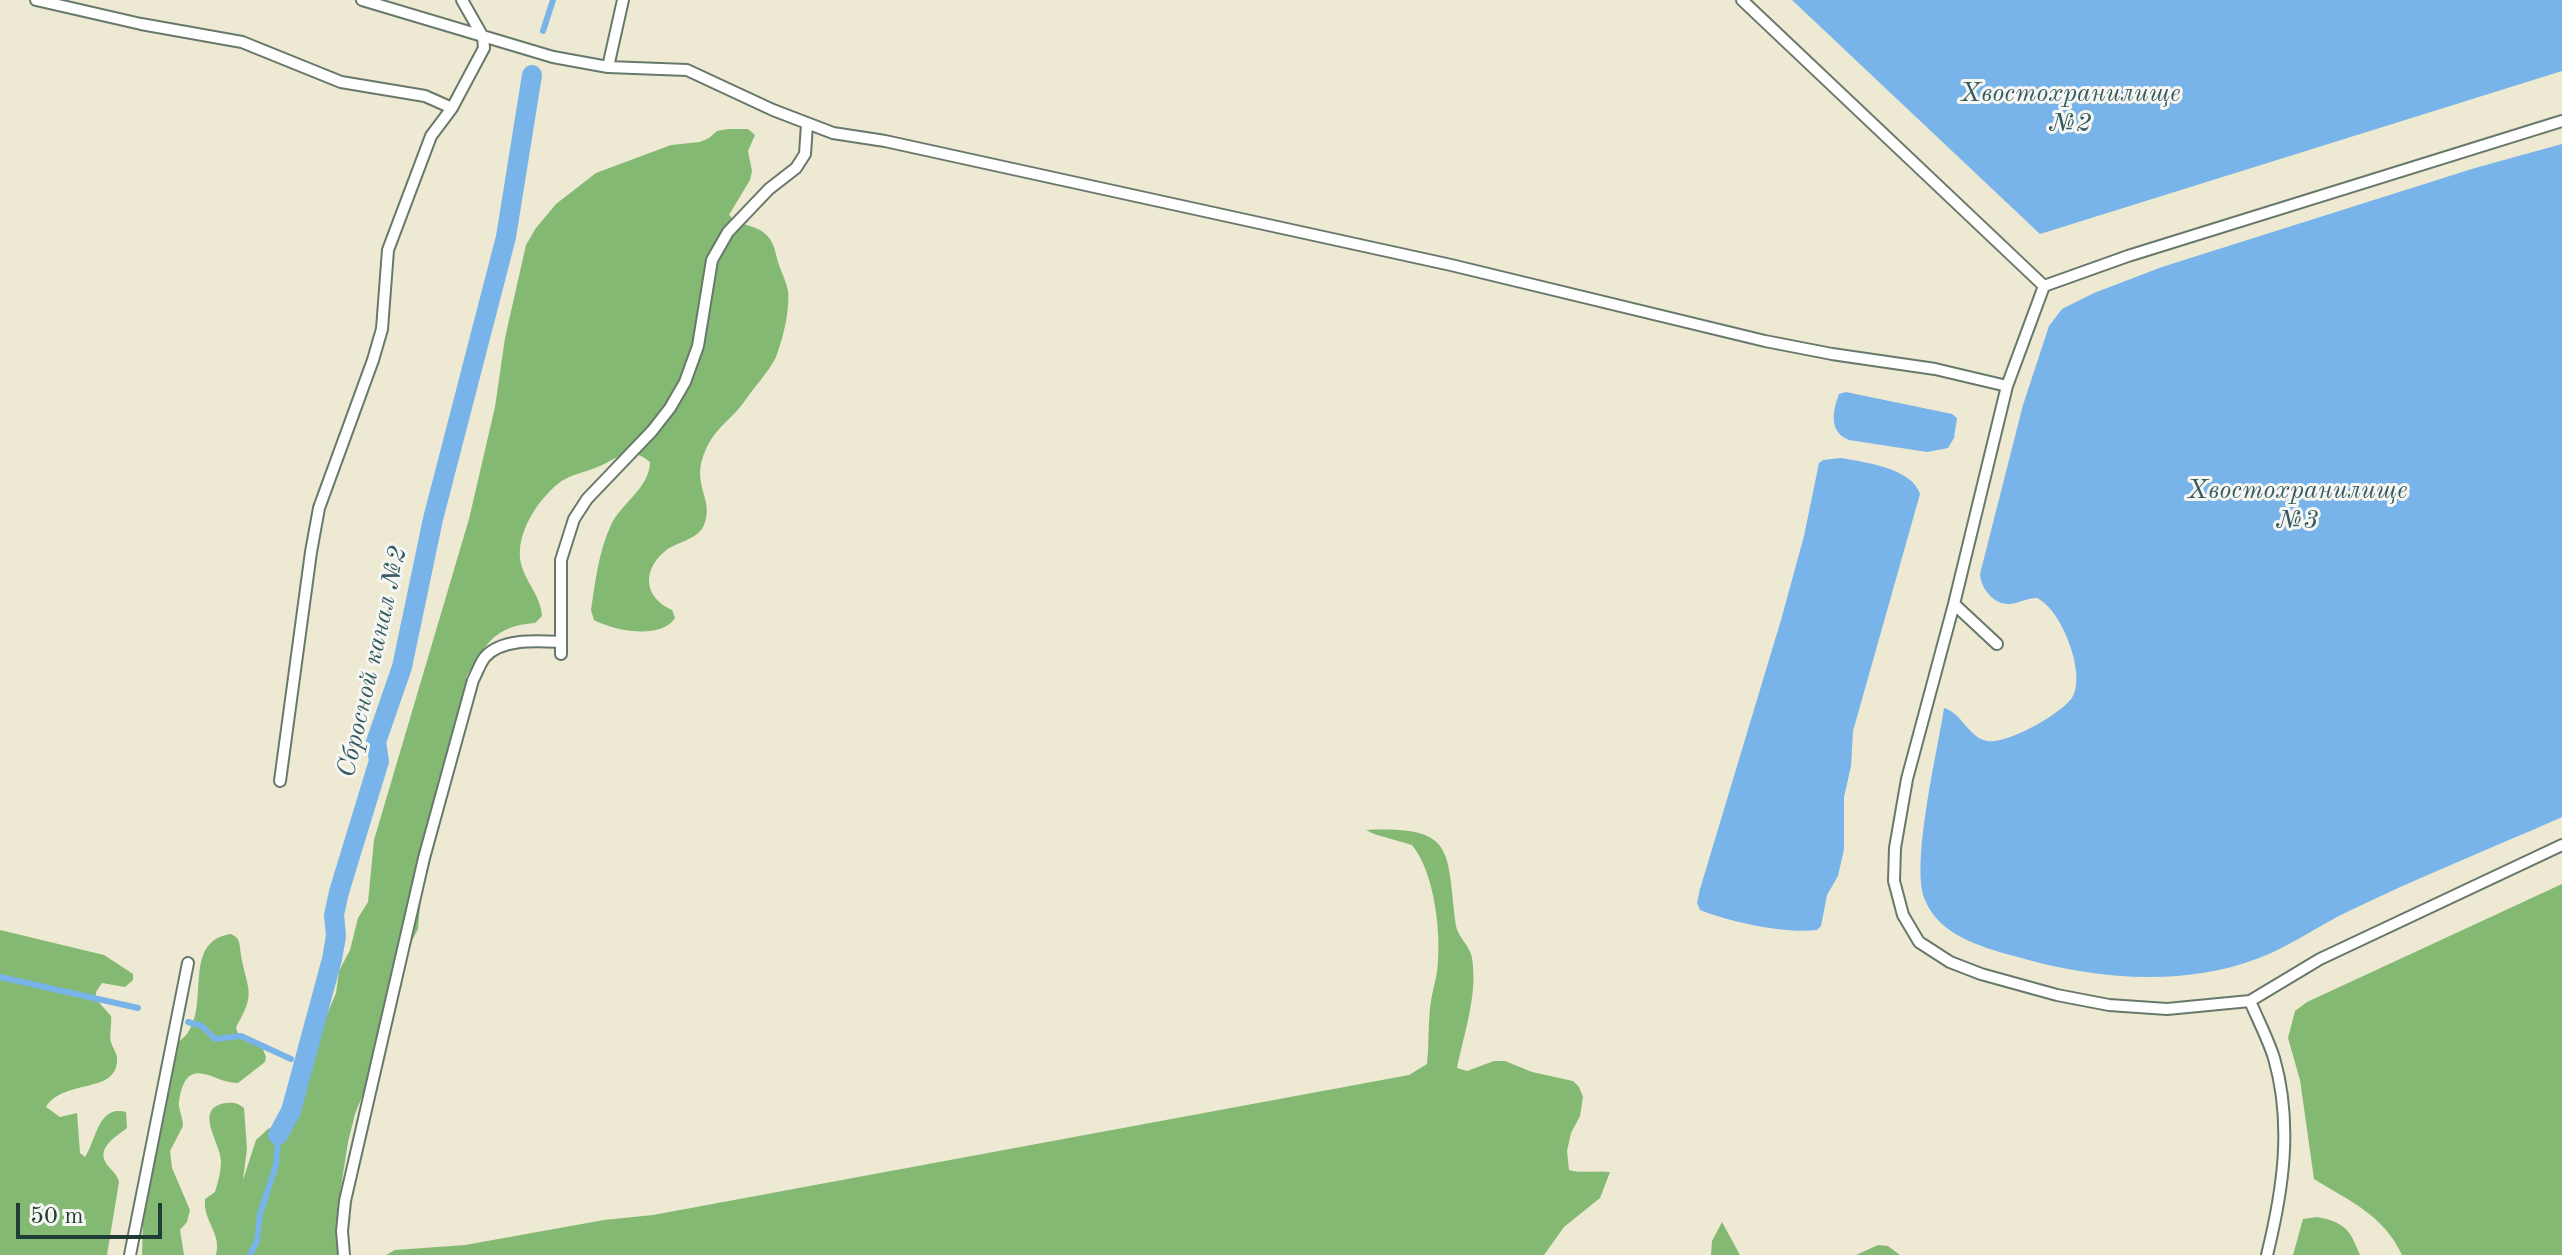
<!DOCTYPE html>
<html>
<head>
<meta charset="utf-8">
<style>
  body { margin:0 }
  #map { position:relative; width:2562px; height:1255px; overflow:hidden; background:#ede9d2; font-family:"Old Standard TT",serif }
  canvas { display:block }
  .scale { position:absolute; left:16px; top:1203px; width:146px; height:36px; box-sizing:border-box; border:4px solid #1f3d34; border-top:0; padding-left:10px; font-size:24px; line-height:28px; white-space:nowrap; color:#1f3d34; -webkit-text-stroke:6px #f6f6f2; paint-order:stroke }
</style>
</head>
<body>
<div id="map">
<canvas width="2562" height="1255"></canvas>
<div class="scale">50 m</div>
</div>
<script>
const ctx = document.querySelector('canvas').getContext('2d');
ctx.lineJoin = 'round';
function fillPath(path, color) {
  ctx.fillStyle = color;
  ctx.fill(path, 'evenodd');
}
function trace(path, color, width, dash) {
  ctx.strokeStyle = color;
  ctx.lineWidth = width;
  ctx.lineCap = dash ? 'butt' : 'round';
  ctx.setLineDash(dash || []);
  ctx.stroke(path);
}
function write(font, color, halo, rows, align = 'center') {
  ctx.font = font + ' "Old Standard TT",serif';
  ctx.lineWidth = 6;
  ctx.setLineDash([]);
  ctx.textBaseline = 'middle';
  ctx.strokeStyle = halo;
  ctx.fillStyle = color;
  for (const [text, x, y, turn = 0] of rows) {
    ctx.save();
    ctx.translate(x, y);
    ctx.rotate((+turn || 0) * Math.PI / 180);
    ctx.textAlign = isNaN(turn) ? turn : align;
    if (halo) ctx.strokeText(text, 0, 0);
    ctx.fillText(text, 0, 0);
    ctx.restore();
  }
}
const forest = new Path2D(`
  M728,129h20l7,6 -7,16 4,20 -2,9 -21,35c11,12 31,9 41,24 4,6 6,15 8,23 3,9 8,19 10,29 2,19 -5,48 -12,66 -8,16 -22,30 -32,45 -13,18 -28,25 -38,47 -17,37 9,48 -2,76 -6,15 -29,17 -40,27 -23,20 -19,46 8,58l3,8c-14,22 -61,13 -81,2l-3,-10c4,-27 8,-60 20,-85 11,-23 38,-36 39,-63 -20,-17 -31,-5 -50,4 -13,6 -30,8 -41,17 -23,18 -48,57 -36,87 6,16 18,28 19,46l-7,7c-41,3 -49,21 -69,54l7,24 -52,195 -3,33 -10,19 -9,28 -8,49 -36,89 -7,28 -9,58v55h-123c6,-22 -13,-33 -11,-56l10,-7c3,-9 6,-21 6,-31 0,-18 -29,-53 5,-58 8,-1 12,0 18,5l3,41 -4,31 13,-40 13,-12 11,8 11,-12 9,-25 20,-68 16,-38 3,-22 11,-21 8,-32 10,-16 6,-62 95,-321 26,-112 10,-69 21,-93 10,-17 20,-24 40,-31 75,-28 29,-3 9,-4 8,-7z
  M1366,830c91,-4 80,20 90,96 2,11 14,20 16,32 6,37 -8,75 -15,110l10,3 27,-10h11l27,11 41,9 6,6 4,10 -3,19 -9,17 -4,18 2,19c13,4 27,0 41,2l-10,26 -36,29 -20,28h-1158l9,-5 70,-5 139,-25 49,-5 756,-140 18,-11c2,-18 1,-37 3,-56 1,-12 5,-24 7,-36 5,-36 -2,-99 -25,-127l-38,-11z
  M2562,884v371h-160c-19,-41 -53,-54 -88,-76l-14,-99 -12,-42 7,-27 12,-9z
  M0,930l104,25 29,19v6l-8,7 -23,-4 -6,9v7l15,17c1,9 -2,18 0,26 2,7 7,12 6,19 -1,33 -54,18 -71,46l14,10 17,-4 3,40 5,4c11,-16 13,-53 41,-45l1,16c-11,9 -33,20 -19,38 5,6 9,8 11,16l-12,73h-107z
  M231,934c10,4 8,11 10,21 6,35 16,37 -5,72 3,15 14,16 26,20l4,10 -1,5 -27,21c-24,1 -51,-32 -59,18 -1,8 4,16 4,25l-13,25 2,17 18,42 -3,12 -7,8 4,25h-42l1,-33 32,-178c44,-23 0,-102 56,-110z
  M2317,1217c28,5 33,13 43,38h-67l10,-36z
  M1722,1222l18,33h-29l1,-14z
  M1878,1245l10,1 12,9h-44z`);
const water = new Path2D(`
  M1792,0h770v71l-522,163z
  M2562,144v673c-72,32 -146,61 -217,96 -29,14 -56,34 -86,45 -78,30 -166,21 -245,-2 -33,-9 -75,-21 -89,-56 -15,-35 13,-151 19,-192 18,5 24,29 43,33 19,4 77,-28 86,-45 13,-24 -12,-87 -36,-98 -10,0 -18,5 -27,6 -17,1 -29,-16 -30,-30l43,-169 26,-79 13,-17 32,-16 68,-26 313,-99z
  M1846,392l106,22 5,4 -3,20 -6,10 -21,4 -78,-12c-20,-8 -17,-27 -10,-46z
  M1841,458c23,4 71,10 79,36l-67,237 -2,35 -7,31v52l-6,27 -11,19 -6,31 -4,4c-33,4 -86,-8 -117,-20l-3,-7 3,-14 81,-269 23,-84 15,-73 4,-3z`);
const stream = new Path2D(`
  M543,31l10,-31
  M0,977l138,31
  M188,1022l14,4 13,13 26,-3 50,23
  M250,1255l7,-14 3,-27 16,-49 2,-30`);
const canal = new Path2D(`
  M278,1135l13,-24 41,-152 4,-23 -2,-21 5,-23 40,-131 -3,-19 26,-75 31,-148 73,-282 26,-162`);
const lane = new Path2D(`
  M36,0l105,24 101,18 99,40 84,14 27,12
  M362,0l191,57 55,10 79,3 86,40 60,23 52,8 566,124 314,76 67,13 103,15 72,17 -53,218 -47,175 -12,69 -1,33 9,34 16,27 31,20 31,12 76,21 52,10 58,4 83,-8 70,-42 242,-114
  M1742,0l302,286 -37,100
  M608,67l15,-67
  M2044,286l84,-30 434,-135
  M1954,604l43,40
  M561,654v-94l13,-41 13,-20 65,-68 18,-23 15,-26 13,-36 14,-86 16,-28 41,-43 27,-21 9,-14 2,-30
  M280,781l31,-229 8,-44 54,-148 9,-31 6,-79 43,-114 21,-28 32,-60 -1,-11 -21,-37
  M2250,1001c8,19 18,38 24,57 19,66 9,132 -7,197
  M130,1255l58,-292
  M344,1255l-2,-24 3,-30 79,-343 49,-178c4,-7 7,-17 12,-23 17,-19 53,-16 76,-15`);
const waterNames = [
  ["Хвостохранилище",2070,94],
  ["№2",2070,124],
  ["Хвостохранилище",2297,491],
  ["№3",2297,521],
  ["Сбросной канал №2",373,662,-77]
];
fillPath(forest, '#84b974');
fillPath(water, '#78b4e9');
trace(stream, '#78b4e9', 6);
trace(canal, '#78b4e9', 20);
trace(lane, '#67796b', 14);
trace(lane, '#fff', 10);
write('italic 26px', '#355b61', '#f6f6f2', waterNames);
</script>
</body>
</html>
